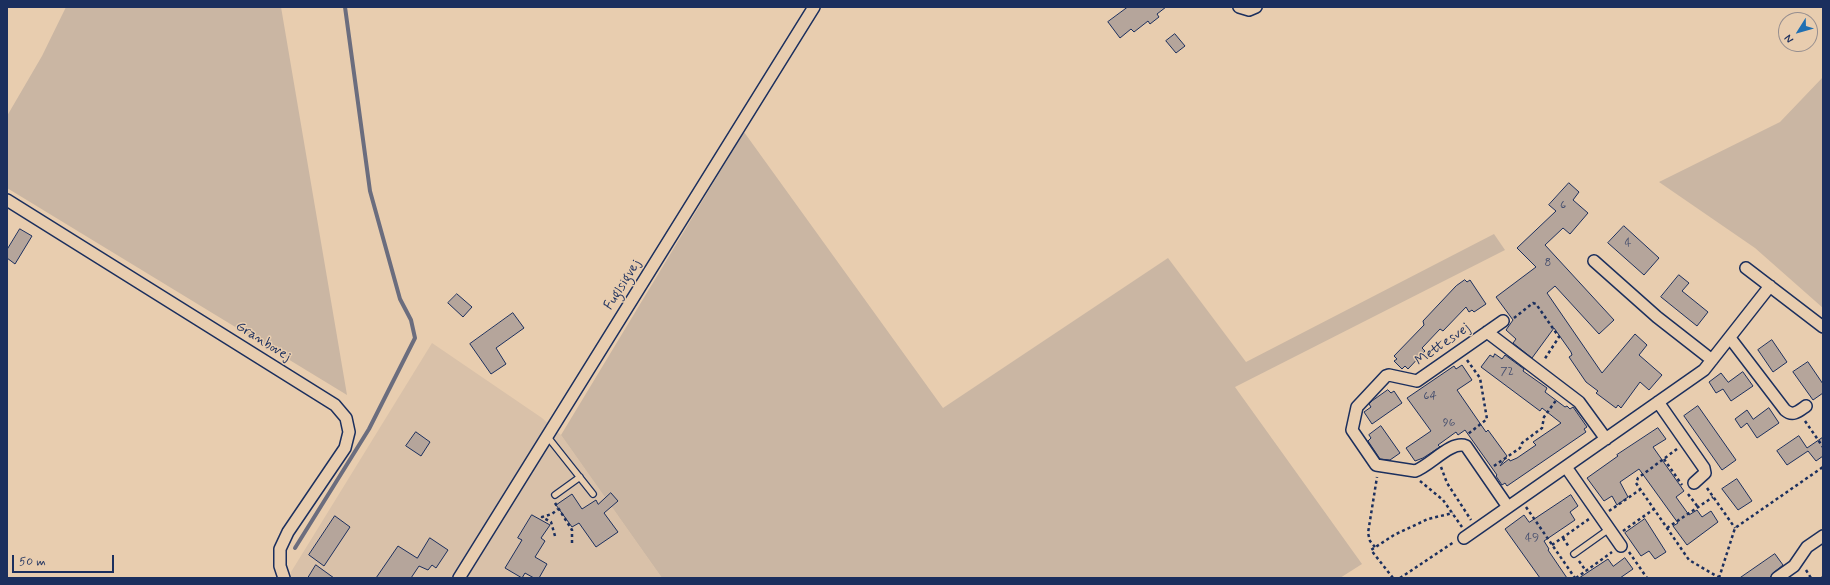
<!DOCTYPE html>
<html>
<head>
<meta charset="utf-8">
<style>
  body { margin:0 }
  #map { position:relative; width:1830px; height:585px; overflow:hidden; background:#e8cdaf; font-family:Mynerve,sans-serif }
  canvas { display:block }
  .frame { position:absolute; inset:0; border:8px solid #1b2f5e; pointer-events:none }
  .north { position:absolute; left:1778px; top:12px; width:40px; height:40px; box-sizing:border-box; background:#e8cdaf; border:1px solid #968e8f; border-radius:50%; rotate:233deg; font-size:11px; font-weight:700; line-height:16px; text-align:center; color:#1b2f5e }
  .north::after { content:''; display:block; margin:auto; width:14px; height:18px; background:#1f6fb2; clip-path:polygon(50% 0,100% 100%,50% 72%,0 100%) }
  .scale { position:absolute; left:12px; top:555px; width:102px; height:18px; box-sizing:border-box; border:2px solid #1b2f5e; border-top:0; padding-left:5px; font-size:12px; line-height:14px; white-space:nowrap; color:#1b2f5e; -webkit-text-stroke:3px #e8cdaf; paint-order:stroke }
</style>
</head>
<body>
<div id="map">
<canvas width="1830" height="585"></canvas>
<div class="frame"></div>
<div class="north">N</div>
<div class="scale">50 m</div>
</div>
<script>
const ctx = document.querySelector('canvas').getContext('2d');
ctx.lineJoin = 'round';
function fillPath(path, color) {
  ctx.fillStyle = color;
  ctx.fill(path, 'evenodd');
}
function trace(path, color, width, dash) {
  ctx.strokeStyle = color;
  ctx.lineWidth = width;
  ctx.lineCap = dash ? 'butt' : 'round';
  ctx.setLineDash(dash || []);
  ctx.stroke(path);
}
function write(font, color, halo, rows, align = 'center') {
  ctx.font = font + ' Mynerve,sans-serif';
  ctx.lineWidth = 3;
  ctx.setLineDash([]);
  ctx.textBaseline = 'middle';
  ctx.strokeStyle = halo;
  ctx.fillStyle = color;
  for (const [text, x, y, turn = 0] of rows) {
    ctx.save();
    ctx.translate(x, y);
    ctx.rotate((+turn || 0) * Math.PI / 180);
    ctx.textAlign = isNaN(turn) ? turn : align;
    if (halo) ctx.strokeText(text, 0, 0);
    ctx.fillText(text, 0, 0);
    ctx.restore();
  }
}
const built = new Path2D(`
  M432,343l110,75 19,17 101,143h-371v-6z`);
const green = new Path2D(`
  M66,7h215l66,388 -340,-207v-72l35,-60z
  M1823,77v231l-68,-60 -96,-66 121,-60z
  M744,132l199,276 225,-150 78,104 248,-128 11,16 -270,137 127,177 -22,14h-678l-101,-143z`);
const stream = new Path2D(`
  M295,548l74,-119 46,-91 -4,-18 -11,-21 -30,-108 -25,-184`);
const building = new Path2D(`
  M1128,7h38l-9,7 2,3 -9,7 -2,-3 -14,11 -3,-3 -11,9 -12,-16z
  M1175,34l10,12 -9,7 -10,-12z
  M1569,183l10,9 -6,8 15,13 -18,21 -7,-6 -18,17 69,75 -15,14 -44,-48 -8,7 55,80 33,-39 12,11 -8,10 23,20 -13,15 -9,-8 -19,26 -3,-3 -2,3 -20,-15 2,-2 -12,-9 -17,-25 3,-2 -1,-3 -17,-24 -22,30 -19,-15 3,-4 -10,-9 7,-10 -17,-23 40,-30 -19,-19 39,-37 -7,-6z
  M1624,226l35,32 -15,17 -36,-32z
  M20,229l12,7 -17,28 -8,-6v-8z
  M1679,275l10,8 -7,8 26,21 -11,14 -36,-29z
  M1465,280l2,2 3,-2 16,24 -12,8 -2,-2 -3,2 -3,-5 -23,24 -3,-2 -18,19 3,3 -17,18 -3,-3 -3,3 -8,-8 3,-2 -3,-3 30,-31 -1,-4 33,-35z
  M457,294l15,13 -9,10 -15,-14z
  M513,313l11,15 -28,20 10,16 -15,10 -21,-30z
  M1772,340l15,22 -14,10 -15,-22z
  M1495,354l7,5 3,-4 19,14 -1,2 24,17 -2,4 20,15 2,-1 3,3 3,-2 14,20 -3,2 2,3 -79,54 -2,-3 -3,2 -6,-9 1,-1 -32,-45 -7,5 -2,-3 -18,13 2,2 -17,11 -8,3 -9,-13 25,-17 -24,-33 47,-32 2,3 6,-4 10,15 -15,10 29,42 2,-2 19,26 -7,10 9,-7 1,2 7,-3 19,-13 -3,-3 28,-19 -19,-15 -2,3 -59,-44 9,-12 3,2z
  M1808,362l15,22v9l-10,7 -20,-28z
  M1743,372l10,14 -22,15 -8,-12 -7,4 -7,-11 12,-9 7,9z
  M1388,390l3,3 3,-2 8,12 -30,21 -8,-12 7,-5 -2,-3 3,-3z
  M1698,406l38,54 -14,10 -38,-54z
  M1769,408l10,15 -22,15 -10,-15 -6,5 -6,-9 12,-9 6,9z
  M1381,426l19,27 -10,7 -10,-1 -12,-18 3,-3 -2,-3z
  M1658,428l8,11 -13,8 31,44 -8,6 13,18 8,-5 5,7 9,-6 7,11 -31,23 -14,-19 5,-3 -39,-54 -19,13 8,15 -11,8 -5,-9 -8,5 -17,-23 31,-22 -1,-1z
  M416,432l14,10 -9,14 -15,-10z
  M1799,436l8,12 16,-11v19l-7,5 -8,-10 -21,14 -10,-14z
  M1737,479l15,22 -14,9 -16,-21z
  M611,493l7,8 -14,12 14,19 -22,15 -17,-24 -7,4 -16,-22 16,-11 10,15 14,-9 2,4z
  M1571,495l7,11 -8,6 5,8 -31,21 5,8 -1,1 19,28h-27l-35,-49 19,-14 5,7z
  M532,515l18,10 -9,13 4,3 -10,16 12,7 -8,14h-5l-9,-5 -3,5 -17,-10 17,-28 -4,-2z
  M335,516l15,11 -26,39 -15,-11z
  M1645,519l21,33 -11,7 -6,-8 -8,5 -16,-23z
  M430,538l18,12 -12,18 -4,-3 -4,5 -9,-4 -8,12h-35l22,-32 19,12z
  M1775,554l8,11 -10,8 -3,5h-30z
  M1625,558l8,11 -13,9h-41l29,-19 5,7z
  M316,565l18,13h-26z`);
const path = new Path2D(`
  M1514,318l19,-15 3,1 23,33 -15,23
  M1467,360l13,18 7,41 -19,15
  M1805,421l18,26
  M1677,449l-39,29 -2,5 53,77 31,18
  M1664,459l18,26
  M1494,466l26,-18 2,-5 20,-15 2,-11 13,-18
  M1441,467l6,16 24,37
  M1420,481l23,19 19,27
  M1707,488l28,40
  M1688,494l10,13
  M555,503l17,27v15
  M1526,507l49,71
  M1609,511l32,-22
  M1667,528l46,-31
  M1623,531l31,-22
  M555,536l-4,-14 -9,-5 10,-3 6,-5
  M1563,538l6,9
  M1552,545l37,-26
  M1375,547l-5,-6 -2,-8 9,-56
  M1629,552l18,26
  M1579,561l7,10
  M1806,570l5,8
  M1393,578l-22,-28 23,-15 34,-16 25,-6
  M1400,578l54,-36
  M1576,578l36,-26
  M1719,578l16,-50 88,-61
  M1822,578l1,-1`);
const lane = new Path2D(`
  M547,436l46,58
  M555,495l25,-18
  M1574,554l35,-25`);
const street = new Path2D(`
  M1239,7l10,3 7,-3
  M7,200l328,205 11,13 3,14 -4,16 -57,84 -8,17v17l4,12
  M1594,261l63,56 55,43
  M1746,268l77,59
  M1503,321l-86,60 -28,-6 -3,1 -29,31 -5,23 24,35 39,6c15,-5 36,-31 51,-25l42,61
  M1487,332l92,70 27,37
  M1730,338l55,72c8,7 14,1 21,-4
  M1658,402l46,66 1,5 -11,10
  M1566,467l55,79
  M1464,538l240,-168 66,-84
  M459,578l355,-571
  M1777,578l17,-12 13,-19 16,-11`);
const numberNames = [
  ["6",1563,205],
  ["4",1628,243],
  ["8",1548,263],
  ["72",1507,372],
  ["64",1430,396],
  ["96",1449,423],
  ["49",1532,538]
];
const streetNames = [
  ["Fuglsigvej",623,285,-58],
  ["Granbovej",263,342,32],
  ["Mettesvej",1443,345,-35]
];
fillPath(built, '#d9c1a9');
fillPath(green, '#cab6a3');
trace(stream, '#6b6d7e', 4);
fillPath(building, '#b5a59b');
trace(building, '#1b2f5e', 1);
trace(lane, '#1b2f5e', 8);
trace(street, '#1b2f5e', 14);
trace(path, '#1b2f5e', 2.5, [3, 3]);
trace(lane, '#e8cdaf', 5.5);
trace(street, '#e8cdaf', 11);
write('12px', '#424c6d', null, numberNames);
write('14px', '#1b2f5e', '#e8cdaf', streetNames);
</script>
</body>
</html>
